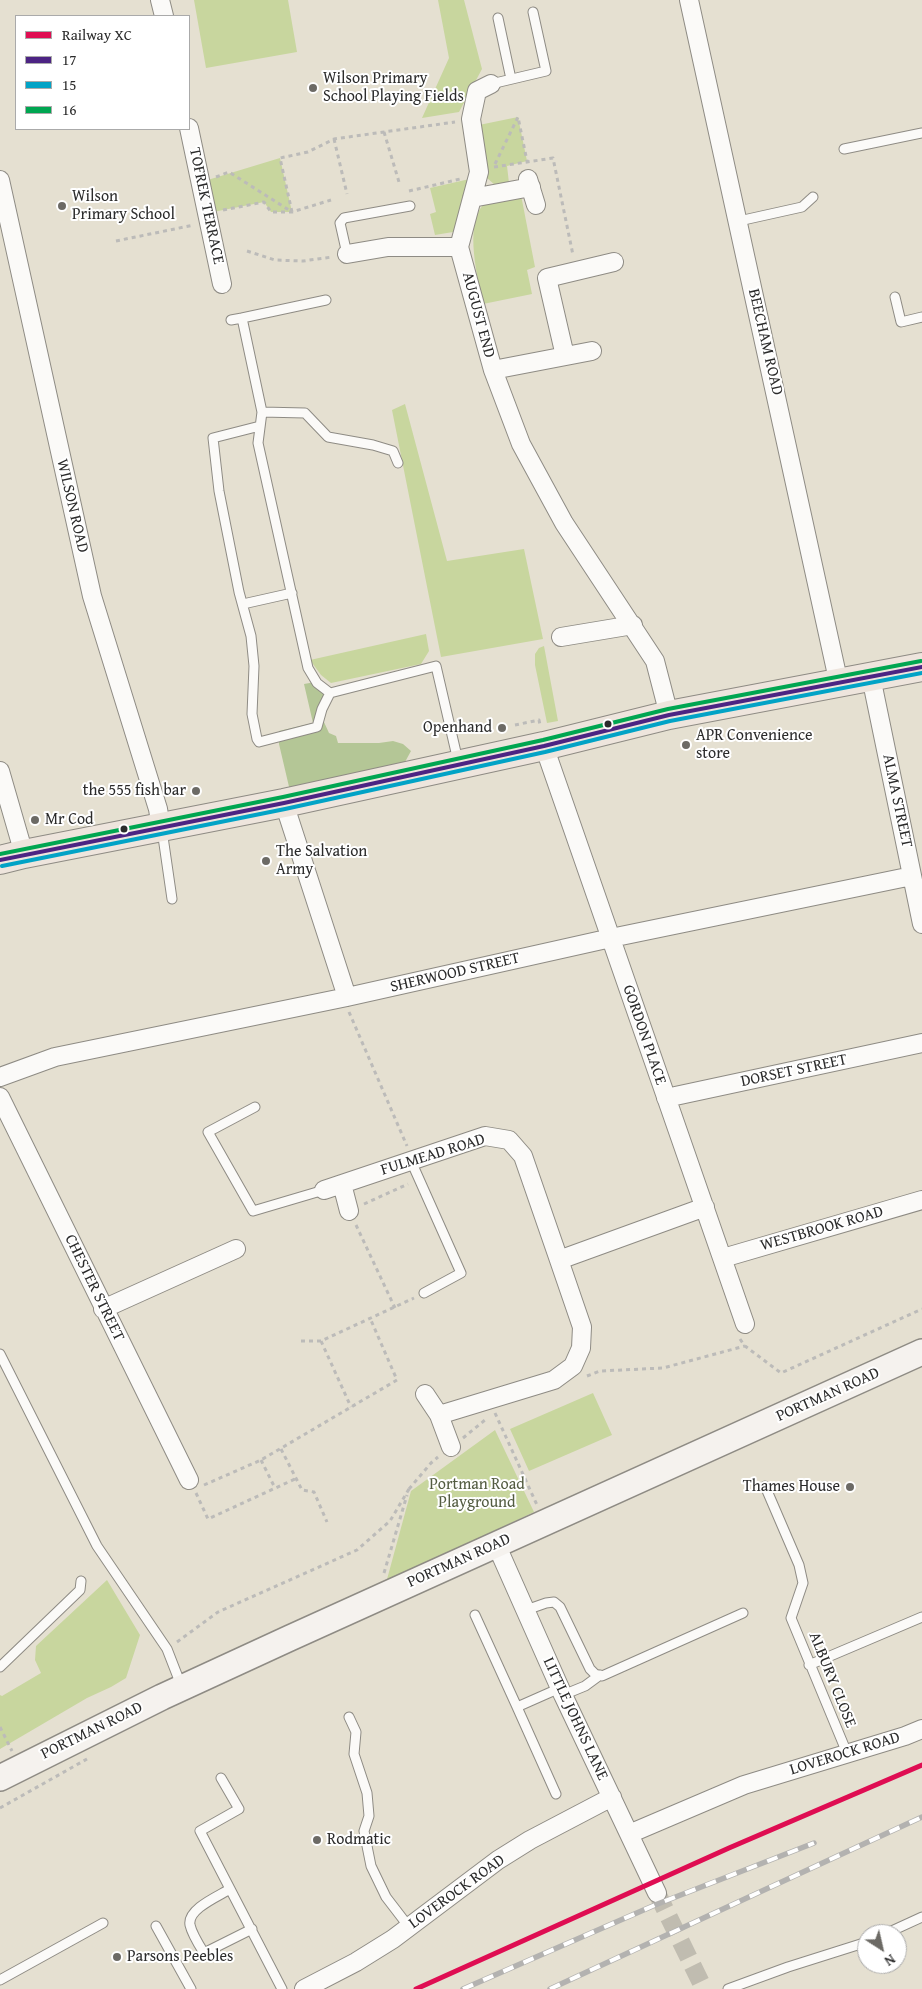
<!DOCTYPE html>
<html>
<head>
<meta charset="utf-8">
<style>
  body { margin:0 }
  #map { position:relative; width:922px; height:1989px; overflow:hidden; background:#e5e0d1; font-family:"Gentium Book Plus",serif }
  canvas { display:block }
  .legend { position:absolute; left:15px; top:15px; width:175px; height:115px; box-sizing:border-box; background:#fff; border:1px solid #aaa; margin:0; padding:6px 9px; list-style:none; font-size:15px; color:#2b2b2b }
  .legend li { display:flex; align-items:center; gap:10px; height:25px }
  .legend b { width:25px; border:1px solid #aaa }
  .north { position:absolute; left:857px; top:1924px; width:50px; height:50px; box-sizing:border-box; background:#fff; border:1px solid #aaa; border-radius:50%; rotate:145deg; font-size:14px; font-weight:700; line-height:20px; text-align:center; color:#2b2b2b }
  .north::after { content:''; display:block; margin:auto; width:18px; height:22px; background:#6c6a65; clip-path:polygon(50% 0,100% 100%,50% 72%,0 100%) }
</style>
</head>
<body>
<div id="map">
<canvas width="922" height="1989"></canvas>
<ul class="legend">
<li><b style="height:6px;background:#df0d52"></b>Railway XC</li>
<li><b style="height:6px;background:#4c2483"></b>17</li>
<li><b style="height:6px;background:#02a3c6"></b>15</li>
<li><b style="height:6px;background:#00a651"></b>16</li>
</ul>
<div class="north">N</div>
</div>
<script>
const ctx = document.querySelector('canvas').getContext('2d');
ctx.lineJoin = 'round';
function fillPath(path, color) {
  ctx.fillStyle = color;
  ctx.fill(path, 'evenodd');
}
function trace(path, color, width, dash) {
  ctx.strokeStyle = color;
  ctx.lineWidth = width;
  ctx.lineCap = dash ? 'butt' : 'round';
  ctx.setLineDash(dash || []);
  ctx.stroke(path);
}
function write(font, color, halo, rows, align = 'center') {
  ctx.font = font + ' "Gentium Book Plus",serif';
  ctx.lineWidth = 4;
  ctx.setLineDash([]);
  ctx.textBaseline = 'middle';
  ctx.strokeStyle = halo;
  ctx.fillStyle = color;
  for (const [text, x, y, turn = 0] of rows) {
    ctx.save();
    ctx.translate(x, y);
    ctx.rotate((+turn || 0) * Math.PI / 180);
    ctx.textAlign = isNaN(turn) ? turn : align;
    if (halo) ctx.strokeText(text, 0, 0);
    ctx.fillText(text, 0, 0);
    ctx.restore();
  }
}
const green = new Path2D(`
  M194,0h94l9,52 -91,16z
  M438,0h26l18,69 -23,43 -37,6 27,-60z
  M518,117l9,44 -20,5 2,17 -14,2 -8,-7 1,-10 -9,-43z
  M280,158l12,54h-21l-7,-10 -56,11 -7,-31z
  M474,178l-14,45 -7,9 -18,3 -5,-21 6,-2 -6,-24z
  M521,195l14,72 -8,3 5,24 -49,10c-5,-25 -19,-78 0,-99 8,-9 27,-8 38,-10z
  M405,404l42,157 77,-12 19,90 -102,18 -49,-247z
  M426,634l3,17 -8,13 -90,19 -10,-8 -11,-15z
  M544,646l14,75 -11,2 -12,-58v-11l4,-6z
  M593,1393l19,42 -83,36 -19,-42z
  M495,1430l39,82 -148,71 25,-92z
  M107,1580l33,55 -14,43 -15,9 -24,11 -87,51v-54l2,1 39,-23 -6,-13 1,-14z`);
const forest = new Path2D(`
  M321,681l11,16 -14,12 11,24 7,3 2,7h41l14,-2 10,3 8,7 -6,11 -115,29 -11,-47v-13l34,-8 -9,-39z`);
const streetTunnel = new Path2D(`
  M657,1893l47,96`);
const path = new Path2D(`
  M384,132l15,50
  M334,139l13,55
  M495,164l23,-47 9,44
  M494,167l59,-9 20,97
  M216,177l13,-5 63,40
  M409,191l51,-12
  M223,210l41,-8 7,10h21l39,-12
  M292,212l-12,-54 28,-6 26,-13 121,-17
  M116,241l78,-16
  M247,251l28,9 28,1 29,-4
  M515,725l24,-5 1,5
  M349,1012l58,134
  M364,1204l44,-20
  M356,1225l39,83
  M740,1339l5,7 36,27 141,-64
  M301,1341h20l93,-43
  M321,1341l30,66
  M587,1376l13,-5 63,-3 82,-22
  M495,1413l42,92
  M463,1438l22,-18
  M281,1449l21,41 12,2 13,30
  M261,1460l14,28
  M204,1485l57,-25 136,-80 -27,-62
  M409,1489l22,-26 7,-6
  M196,1493l12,26 87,-40
  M384,1573l23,-78
  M177,1642l41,-30 139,-62 33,-29 19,-32
  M0,1727l12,24
  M0,1808l87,-49`);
const lane = new Path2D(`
  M498,18l13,61
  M491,84l55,-13 -13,-59
  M844,149l78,-16
  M739,221l63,-14 11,-10
  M347,254l-7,-31 4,-5 66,-12
  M895,297l6,25 21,-5
  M242,318l84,-18
  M231,320l11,-2 20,94 -4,31 50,225 9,15 13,10
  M262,412l43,1 23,24 45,8 20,6 5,12
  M260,426l-47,12 6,53 20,101 12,44 3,30 -2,48 5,25 2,3 58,-15 5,-18 8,-16 106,-27 22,95
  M243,604l49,-11
  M162,830l10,69
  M255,1107l-47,25 45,79 71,-21
  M411,1161l50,112 -37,20
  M0,1354l97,192 70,103 14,36
  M765,1486l34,79 4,18 -12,35 56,135
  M526,1610l20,-7 8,-1 6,5 30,62 5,5 7,2 141,-63
  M475,1615l42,92
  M809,1665l113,-48
  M0,1667l80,-77 1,-9
  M563,1695l22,-9 15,-11
  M349,1717l7,15 -2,22 13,39 2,23 -5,15 7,35 15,31 23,30
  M221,1778l18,31 -39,22 82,158
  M556,1794l-39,-87 43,-19
  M230,1889c-11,7 -43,20 -40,36 2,9 9,20 14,28l48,-24
  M156,1926l35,63
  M885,1934l37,-17
  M0,1980l103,-57
  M728,1989l60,-22 79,-25`);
const street = new Path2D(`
  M160,0l4,16
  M689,0l150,684
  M491,84l-14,7 -6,28 8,53 -20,75 34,123 28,74 43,79 91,138 14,54
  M189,128l33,156
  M528,179l8,26
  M0,180l92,416 66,213 3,18
  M472,198l59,-11
  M347,254l41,-7h71
  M565,356l-18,-78 67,-16
  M493,370l99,-19
  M561,637l72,-12
  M871,677l51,247
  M544,746l201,578
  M0,771l24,83
  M284,803l63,194
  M0,1077l55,-20 292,-60 264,-59 301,-62
  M0,1097l189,383
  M666,1098l256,-55
  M342,1184l7,27
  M324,1190l161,-54 24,4 14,16 36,104 146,-53
  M723,1258l199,-58
  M103,1309l133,-60
  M425,1394l14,21 12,32
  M439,1415l115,-35 19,-14 8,-18 1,-21 -23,-67
  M496,1544l67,151 94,198
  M629,1834l115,-49 161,-49 17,-7
  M304,1989l52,-27 37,-23 105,-79 32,-20 82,-43`);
const secondary = new Path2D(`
  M0,1778l162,-81 128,-59 632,-286`);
const primary = new Path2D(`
  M0,860l24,-6 260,-51 260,-57 125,-31 253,-48`);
const rail = new Path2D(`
  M463,1989l192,-84 159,-62
  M550,1989l372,-172`);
const bus1 = new Path2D(`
  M0,860l284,-57 260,-57 125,-31 253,-48`);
const bus2 = new Path2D(`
  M2,866l283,-57 260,-57 125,-31 252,-48`);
const bus3 = new Path2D(`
  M0,854l283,-57 260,-57 125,-31 253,-48`);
const rail1 = new Path2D(`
  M416,1989l313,-141 193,-83`);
const markers = [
  [313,88,5,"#6c6a65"],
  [62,206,5,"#6c6a65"],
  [608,724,4.5,"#2b2b2b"],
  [502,728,5,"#6c6a65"],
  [686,745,5,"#6c6a65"],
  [196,791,5,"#6c6a65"],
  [35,820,5,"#6c6a65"],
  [124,829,4.5,"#2b2b2b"],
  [266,861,5,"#6c6a65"],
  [850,1487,5,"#6c6a65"],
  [317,1840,5,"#6c6a65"],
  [117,1957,5,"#6c6a65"]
];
const poiNames = [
  ["Wilson Primary",323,79],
  ["School Playing Fields",323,97],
  ["Wilson",72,197],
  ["Primary School",72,215],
  ["Openhand",492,728,"right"],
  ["APR Convenience",696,736],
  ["store",696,754],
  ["the 555 fish bar",186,791,"right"],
  ["Mr Cod",45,820],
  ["The Salvation",276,852],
  ["Army",276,870],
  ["Thames House",840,1487,"right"],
  ["Rodmatic",327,1840],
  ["Parsons Peebles",127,1957]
];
const streetNames = [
  ["TOFREK TERRACE",206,206,78],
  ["AUGUST END",478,315,75],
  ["BEECHAM ROAD",765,342,77],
  ["WILSON ROAD",72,506,77],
  ["ALMA STREET",897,801,78],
  ["SHERWOOD STREET",455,973,-13],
  ["GORDON PLACE",644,1035,71],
  ["DORSET STREET",794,1071,-12],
  ["FULMEAD ROAD",433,1155,-17],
  ["WESTBROOK ROAD",822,1229,-16],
  ["CHESTER STREET",94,1288,64],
  ["PORTMAN ROAD",828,1395,-24],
  ["PORTMAN ROAD",459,1561,-24],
  ["ALBURY CLOSE",832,1680,68],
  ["LITTLE JOHNS LANE",575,1719,65],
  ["PORTMAN ROAD",92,1731,-26],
  ["LOVEROCK ROAD",845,1754,-17],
  ["LOVEROCK ROAD",457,1892,-36]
];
const parkNames = [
  ["Portman Road",477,1485],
  ["Playground",477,1503]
];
fillPath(green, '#c8d69e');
fillPath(forest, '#b4c696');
trace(streetTunnel, '#c0bcb0', 18, [18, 9]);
trace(lane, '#8e8b84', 11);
trace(street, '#8e8b84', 20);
trace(secondary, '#8e8b84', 28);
trace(primary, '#8e8b84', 30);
trace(path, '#bcbbb9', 3, [4, 4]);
trace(lane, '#fbfaf8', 9);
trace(street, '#fbfaf8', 18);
trace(secondary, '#f5f2ee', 25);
trace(primary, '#eee5dd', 28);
trace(rail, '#b3b2b0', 5.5);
trace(rail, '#fff', 4, [11]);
trace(bus1, '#4c2483', 4);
trace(bus2, '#02a3c6', 4);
trace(bus3, '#00a651', 4);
trace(rail1, '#df0d52', 5);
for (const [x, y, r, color] of markers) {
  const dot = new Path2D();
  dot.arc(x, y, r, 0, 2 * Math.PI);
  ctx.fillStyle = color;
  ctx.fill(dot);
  trace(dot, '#fff', 2);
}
write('16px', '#2b2b2b', '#fff', poiNames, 'left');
write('16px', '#2b2b2b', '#fff', streetNames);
write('16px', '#535c41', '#fff', parkNames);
</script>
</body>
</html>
